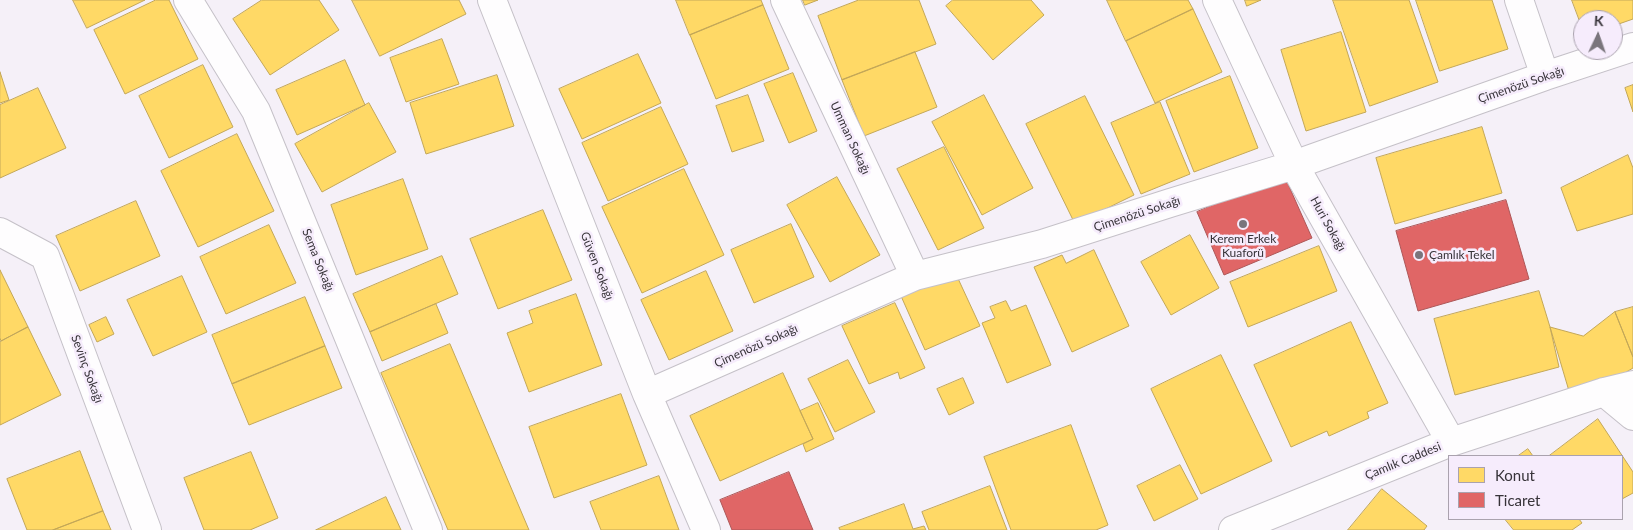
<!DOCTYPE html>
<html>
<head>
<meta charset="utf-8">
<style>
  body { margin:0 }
  #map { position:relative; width:1633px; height:530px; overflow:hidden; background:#f5f0f8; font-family:Lato,sans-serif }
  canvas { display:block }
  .legend { position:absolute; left:1448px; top:455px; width:175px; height:65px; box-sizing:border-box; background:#f6ecfc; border:1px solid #aaa2ae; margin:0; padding:6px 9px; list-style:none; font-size:15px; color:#373339 }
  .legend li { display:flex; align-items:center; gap:10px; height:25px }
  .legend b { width:25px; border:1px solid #aaa2ae }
  .north { position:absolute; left:1573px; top:10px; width:50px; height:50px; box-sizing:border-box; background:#f6ecfc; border:1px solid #aaa2ae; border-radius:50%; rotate:3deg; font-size:14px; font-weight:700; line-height:20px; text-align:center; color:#373339 }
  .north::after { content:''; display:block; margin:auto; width:18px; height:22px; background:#7a757c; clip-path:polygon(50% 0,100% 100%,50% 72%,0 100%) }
</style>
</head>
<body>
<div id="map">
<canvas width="1633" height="530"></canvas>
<ul class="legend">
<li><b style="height:14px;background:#ffd966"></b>Konut</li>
<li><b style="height:14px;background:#e06666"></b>Ticaret</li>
</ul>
<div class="north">K</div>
</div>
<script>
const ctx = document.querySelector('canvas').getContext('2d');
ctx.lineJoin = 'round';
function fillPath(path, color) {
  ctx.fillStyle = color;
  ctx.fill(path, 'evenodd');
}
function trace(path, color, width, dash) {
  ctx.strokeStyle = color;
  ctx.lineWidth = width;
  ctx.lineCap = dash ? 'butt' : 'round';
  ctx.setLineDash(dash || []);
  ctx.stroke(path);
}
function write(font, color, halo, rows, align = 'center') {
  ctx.font = font + ' Lato,sans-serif';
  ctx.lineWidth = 5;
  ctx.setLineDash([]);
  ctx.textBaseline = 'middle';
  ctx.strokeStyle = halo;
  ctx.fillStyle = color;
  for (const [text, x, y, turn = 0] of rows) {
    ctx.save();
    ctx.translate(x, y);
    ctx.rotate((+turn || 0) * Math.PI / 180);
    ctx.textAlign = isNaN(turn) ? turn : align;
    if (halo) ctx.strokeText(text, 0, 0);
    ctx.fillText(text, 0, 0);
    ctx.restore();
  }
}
const homes = new Path2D(`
  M73,0h72l-58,28z
  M156,0h13l29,59 -73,35 -31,-64z
  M262,0h57l20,30 -69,45 -37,-56z
  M352,0h107l7,14 -86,42z
  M676,0h85l2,5 -73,30z
  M803,0h15l-13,5z
  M859,0h60l17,44 -94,36 -24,-64z
  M953,0h78l13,15 -51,45 -47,-54z
  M1107,0h81l5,9 -67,32z
  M1245,0h16l-14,6z
  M1333,0h76l29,82 -68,24z
  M1416,0h76l16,49 -68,22z
  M1572,0h61v19l-20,7v-6h-30v10z
  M763,5l26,64 -73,30 -26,-64z
  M1193,9l29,63 -67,31 -29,-62z
  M1341,32l25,80 -60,19 -25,-81z
  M442,39l17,45 -53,18 -16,-44z
  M915,52l22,55 -73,29 -22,-56z
  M638,54l23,49 -79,36 -23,-50z
  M345,60l20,45 -68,30 -21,-45z
  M203,65l30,62 -64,31 -30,-62z
  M0,72l9,28 -9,3z
  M793,73l24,58 -28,12 -25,-59z
  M497,75l17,51 -88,28 -16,-51z
  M1230,76l28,72 -64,24 -28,-71z
  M1633,85v27l-8,-24z
  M38,88l28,60 -66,30v-73z
  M748,95l16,46 -32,11 -16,-46z
  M984,95l49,93 -51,27 -50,-93z
  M1085,96l49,99 -59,29 -49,-100z
  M1160,102l30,72 -49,20 -30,-71z
  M369,103l27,49 -74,40 -27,-48z
  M661,107l27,57 -80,37 -26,-58z
  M1482,127l20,66 -107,31 -19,-66z
  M237,134l37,77 -76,36 -37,-76z
  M944,147l40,81 -46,22 -41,-81z
  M1628,155l5,13v46l-56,17 -16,-43z
  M684,169l40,86 -82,38 -40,-86z
  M837,177l43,78 -50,27 -43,-77z
  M403,179l25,70 -72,26 -25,-70z
  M136,201l24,55 -80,35 -24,-55z
  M543,210l29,70 -74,29 -28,-70z
  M791,224l23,53 -60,26 -23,-53z
  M269,225l27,58 -70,31 -26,-57z
  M1190,235l29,53 -48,27 -30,-53z
  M1319,246l18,45 -89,36 -18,-45z
  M1094,250l35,76 -57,26 -38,-85 28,-12 4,8z
  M442,256l16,38 -88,38 -17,-38z
  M0,270l28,57 -27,14 -1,-3z
  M706,271l27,60 -64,29 -28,-60z
  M955,272l25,54 -55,24 -24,-54z
  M182,276l25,56 -54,24 -26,-56z
  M1539,291l11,36 9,40 -104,28 -21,-76z
  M576,294l26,71 -73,27 -22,-59 26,-10 -4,-12z
  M305,297l20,49 -93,38 -20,-49z
  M1006,301l5,10 15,-6 25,60 -44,18 -25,-60 13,-5 -5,-11z
  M895,303l30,65 -25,11 -2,-7 -29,12 -27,-58z
  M436,304l12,29 -66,28 -12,-29z
  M1633,307v50l-18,-45z
  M1615,312l18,45v11l-20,12 -44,11 -19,-64 33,9z
  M106,317l8,17 -17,8 -8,-17z
  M1351,322l37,81 -21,9 2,6 -40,18 -2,-5 -36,16 -37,-82z
  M28,327l33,68 -61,30v-83z
  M450,344l79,186h-81l-67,-157z
  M325,346l17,42 -93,37 -17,-41z
  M1221,355l51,106 -71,33 -50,-105z
  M848,360l27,52 -40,20 -27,-53z
  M783,373l30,66 -93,42 -30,-65z
  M963,378l11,25 -25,12 -12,-26z
  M621,394l26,71 -93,33 -25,-71z
  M818,403l16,36 -28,13 -3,-8 10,-5 -13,-28z
  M1598,419l35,53v21l-11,6v-43h-73z
  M1071,425l37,100 -12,5h-85l-27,-73z
  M1528,449l5,7h-15z
  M80,451l23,60 -50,19h-26l-20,-51z
  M251,452l27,66 -28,12h-46l-20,-52z
  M1180,465l18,34 -44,22 -17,-35z
  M659,476l20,54h-78l-11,-28z
  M990,486l17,44h-78l-7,-18z
  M1382,489l45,37 -3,4h-76z
  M386,497l15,33h-85z
  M904,504l9,25 11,-3 2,4h-86l-1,-2z
  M103,511l8,19h-58z
  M1505,519h74l3,4 -10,7h-58z`);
const shops = new Path2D(`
  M1284,175l28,63 -88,37 -27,-63z
  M1506,200l23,79 -111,32 -22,-80z
  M789,472l24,58h-81l-12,-30z`);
const minor = new Path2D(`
  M188,0l68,111 172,419
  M492,0l155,394 59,136
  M785,0l130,276
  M1217,0l77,165 157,277
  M1519,0l26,76
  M0,232l45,24 102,274
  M1604,392l29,24
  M647,394l268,-118 127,-32 128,-41 124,-38 251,-89 88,-29
  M1233,530l218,-88 153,-50 29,-7`);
const markers = [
  [1243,224,5,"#7a757c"],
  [1419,255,5,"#7a757c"]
];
const streetNames = [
  ["Çimenözü Sokağı",1521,85,-19],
  ["Umman Sokağı",850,138,65],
  ["Çimenözü Sokağı",1137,214,-18],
  ["Huri Sokağı",1328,224,61],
  ["Sema Sokağı",318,260,68],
  ["Güven Sokağı",597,266,69],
  ["Çimenözü Sokağı",756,346,-24],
  ["Sevinç Sokağı",87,369,70],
  ["Çamlık Caddesi",1403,461,-22]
];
const poiNames = [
  ["Kerem Erkek",1243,239],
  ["Kuaforü",1243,253],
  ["Çamlık Tekel",1429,255,"left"]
];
fillPath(homes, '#ffd966');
trace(homes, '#c3a758', 1);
fillPath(shops, '#e06666');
trace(shops, '#ad5758', 1);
trace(minor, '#c5c1c8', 30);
trace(minor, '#fefdfe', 28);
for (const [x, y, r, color] of markers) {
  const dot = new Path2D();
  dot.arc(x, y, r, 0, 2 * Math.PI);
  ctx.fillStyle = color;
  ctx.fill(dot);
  trace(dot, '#f6ecfc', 2);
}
write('12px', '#373339', '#f6ecfc', streetNames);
write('12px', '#373339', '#f6ecfc', poiNames);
</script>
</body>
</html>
